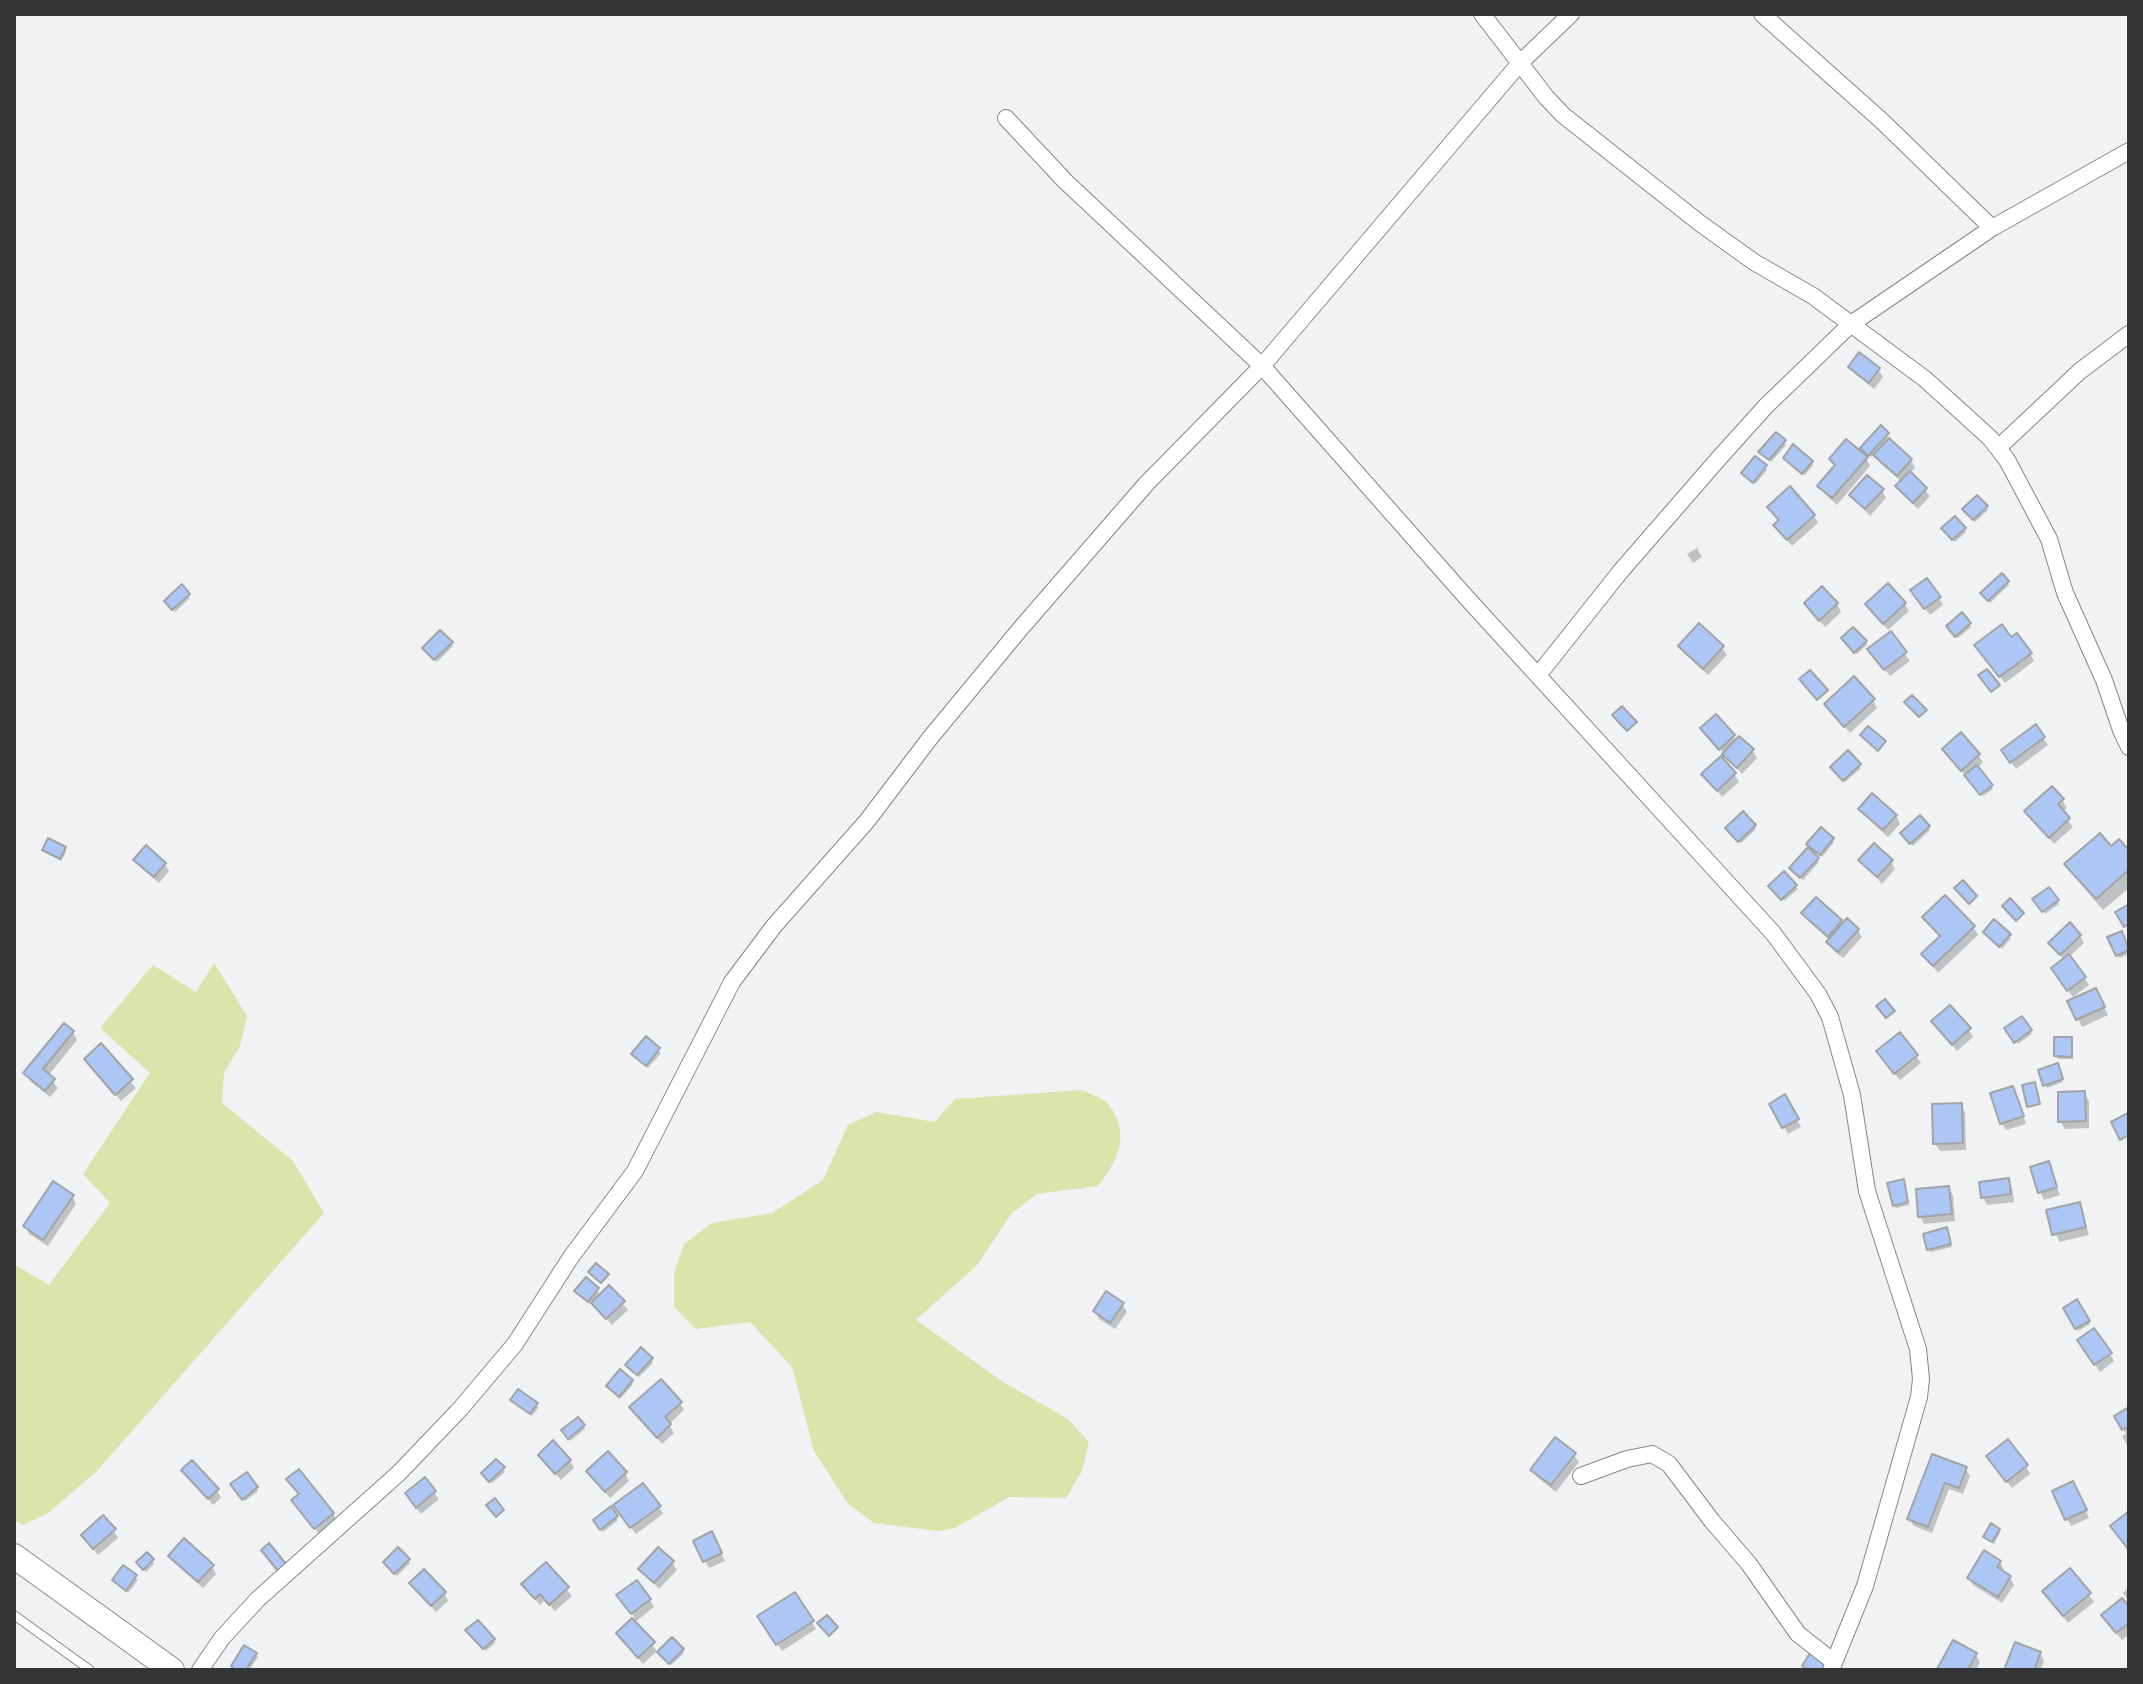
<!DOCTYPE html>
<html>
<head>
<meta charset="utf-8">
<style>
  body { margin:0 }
  #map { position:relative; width:2143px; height:1684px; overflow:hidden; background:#f0f2f4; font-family:"PT Serif",serif }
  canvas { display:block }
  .frame { position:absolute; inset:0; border:16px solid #333435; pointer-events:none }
</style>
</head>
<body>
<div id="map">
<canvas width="2143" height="1684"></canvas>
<div class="frame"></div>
</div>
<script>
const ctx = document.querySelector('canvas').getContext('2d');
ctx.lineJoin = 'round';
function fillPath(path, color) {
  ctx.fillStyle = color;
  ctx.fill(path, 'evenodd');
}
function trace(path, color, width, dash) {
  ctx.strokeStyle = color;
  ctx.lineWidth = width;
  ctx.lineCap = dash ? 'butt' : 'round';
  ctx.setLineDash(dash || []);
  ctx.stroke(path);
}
const green = new Path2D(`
  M214,963l33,53 -7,30 -16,27 -2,30 71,58 31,52 -228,259 -48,41 -25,12 -9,-5v-256l35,21 61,-82 -27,-29 67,-101 -50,-45 53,-63 43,27z
  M1082,1090c8,4 22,8 27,15 22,30 9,56 -11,81l-61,8 -25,19 -34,51 -62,56 87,62 65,37 21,23 -7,29 -16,27 -57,-1 -54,31 -17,3 -64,-8 -26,-19 -34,-53 -22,-84 -42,-45 -54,7 -22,-22v-34l10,-29 28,-21 60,-10 51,-33 25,-55 28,-13 59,10 20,-23z`);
const shadow = new Path2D(`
  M1850,367l28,2 5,8 -9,12 -19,-15z
  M1776,434l10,11 -15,17 -9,-7z
  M1888,434l-1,5 24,21 4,8 -5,5 20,23 -12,13 -16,-15 -4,-8 4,-4 -22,-19 -5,-10 -4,4 -7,-6z
  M1866,458l4,8 -33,39 -13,-12 -4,-7 16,-19 -5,-8z
  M1787,461l24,1 2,3 -8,10z
  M1765,467l2,3 -12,14 -10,-8z
  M1882,491l4,7 -16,18 -18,-20z
  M1769,507l45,9 4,7 -26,23 -12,-14v-10z
  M1986,507l2,3 -13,12 -9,-10z
  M1964,529l2,3 -11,10 -10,-10z
  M1697,548l5,9 -9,6 -6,-9z
  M2008,582l1,3 -19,18 -6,-7z
  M188,595l2,3 -15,14 -7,-8z
  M1917,598h22l4,7 -13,10z
  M1806,604h31l4,8 -16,15z
  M1867,604h38l4,7 -21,19z
  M1969,624l2,3 -13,11 -8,-9z
  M1890,634l20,27 -20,15 -16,-20z
  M2011,640l19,14 4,7 -29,22 -24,-30z
  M1845,641l21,1 1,3 -10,9z
  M451,644l2,2 -16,16 -11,-11z
  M1680,646l42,2 5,7 -19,20 -24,-22z
  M1873,700l4,8 -27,25 -24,-29z
  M1702,728l31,8 4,6 15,8 5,8 -15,16z
  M2043,738l5,7 -32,24 -8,-11z
  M1978,755l5,7 -6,6 16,21 -10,7 -34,-40z
  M1859,765l2,3 -16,14 -11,-12z
  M1704,774h30l5,8 -17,15z
  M2062,800l5,8 -5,4 11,15 -19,17 -27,-32z
  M1861,809l35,7 4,8 -12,13 -23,-21z
  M1754,826l2,3 -15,14 -12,-12z
  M1928,827l2,3 -17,16 -8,-10z
  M1832,839l2,3 -12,15 -11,-10z
  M65,849l1,3 -5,9 -17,-11z
  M2111,849l18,4v35l-26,22 -29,-34 -7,-12z
  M1817,859l2,3 -16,18 -9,-9z
  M135,860l30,4 4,7 -10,12 -19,-16z
  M1861,860l30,2 4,7 -13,15z
  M1784,874l14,15 -14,12 -11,-12z
  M2048,889l11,15 -14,10 -10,-14z
  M1804,913l37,8 2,5 15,4 4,7 -19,21 -10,-8 -4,-8 1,-2 -22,-19z
  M1924,917l49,10 5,8 -40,38 -14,-18 17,-17z
  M2121,933l8,21 -10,4 -9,-20z
  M1987,935l22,1 2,2 -9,11z
  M2080,936l4,7 -15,14 20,28 -16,12 -16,-21 7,-16 -13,-17z
  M2100,998l8,17 -26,12 -12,-25z
  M2021,1018l11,16 -14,10 -11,-15z
  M1934,1022l35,8 4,7 -16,14z
  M73,1032l4,8 -29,36 10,12 -8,9 -20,-16 -5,-8z
  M1900,1035l21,28 -21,17 -17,-21z
  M646,1039l15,14 -13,15 -13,-11z
  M2071,1039l2,20h-15l-2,-3z
  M101,1046l35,42 -15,13 -35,-42z
  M2059,1069l4,13 -16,6 -7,-17z
  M2013,1088l13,36 -20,6 -4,-7z
  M2084,1093l5,8v27l-24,1 -5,-8z
  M1784,1097l17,30 -13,7 -17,-30z
  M1960,1105l5,7 1,38 -26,1 -5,-7z
  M2048,1163l12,32 -16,5 -4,-8z
  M2008,1180l4,7 2,15 -27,3 -4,-8z
  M1904,1184l5,21 -13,3 -1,-3z
  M1948,1188l5,7 2,26 -31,3 -4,-8z
  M72,1196l4,8 -28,42 -19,-12 -4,-8z
  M2079,1204l10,31 -30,7 -10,-31z
  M1948,1233l4,14 -22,5 -1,-3z
  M586,1280l15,15 8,-7 19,22 -16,15 -20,-24 -2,3 -12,-10z
  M2076,1302l14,22 -12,7 -12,-23z
  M1122,1304l5,8 -12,17 -16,-10 -4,-8z
  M2084,1348l26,6 4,7 -14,11z
  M651,1360l2,3 -14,14 -10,-9z
  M632,1381l1,3 -12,14 -11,-9z
  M513,1400l24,5 1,3 -6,8z
  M680,1403l4,7 -15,14 5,9 -12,11 -30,-36z
  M2129,1410v39l-7,-13 4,-2 -10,-17z
  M578,1419l7,10 -15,12 -7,-10z
  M540,1455l30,6 4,7 -13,12z
  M1574,1455l5,7 -23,30 -19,-15 -5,-7z
  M1933,1457l32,12 5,7 -7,18 -14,-5 -17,44 -18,-7 -5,-7z
  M1993,1464l33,2 4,8 -18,14z
  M503,1469l2,3 -13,11 -7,-7z
  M183,1470l34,20 4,8 -8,7z
  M589,1472l36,1 4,8 -19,17z
  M246,1474l12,17 -13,10 -12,-16z
  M425,1480l14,19 -18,15 -10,-13z
  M293,1487l40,27 4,7 -17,14 -22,-27 2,-13z
  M2077,1491l12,27 -18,8 -4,-7z
  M659,1507l4,7 -27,20 -16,-21z
  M610,1509l8,11 -15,12 -7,-11z
  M1999,1530l1,3 -6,11 -7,-4 -2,-3z
  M114,1531l4,7 -20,17 -15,-20z
  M715,1541l10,20 -16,7 -13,-26z
  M147,1554l7,10 -8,8 -6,-7z
  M171,1556l41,10 4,8 -13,14 -28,-25z
  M408,1560l2,3 -13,13 -10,-11z
  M672,1562l5,8 -18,19 -18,-19z
  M2000,1562l4,8 -2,3 8,4 4,8 -12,18 -29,-18 -4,-7z
  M546,1565l26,31 -17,15 -10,-11 -5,5 -12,-14z
  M123,1568l15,12 -10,13 -14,-13z
  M2070,1570l24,32 -26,21 -19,-24z
  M412,1583l32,10 4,8 -12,11z
  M2129,1587v15l-6,-9z
  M795,1594l21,35 -34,22 -22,-34z
  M650,1600l4,7 -20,16 23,28 -14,13 -25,-30 17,-16 -12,-15z
  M2129,1609v25l-7,6 -14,-17z
  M470,1633l24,7 1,3 -9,8z
  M682,1650l2,3 -13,12 -9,-10z
  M2040,1653l4,8 -3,9h-35z
  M256,1654l2,3 -9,13h-14l-2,-4z
  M1976,1655l4,7 -4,8h-36z`);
const building = new Path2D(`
  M1859,352l21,16 -11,15 -21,-16z
  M1881,425l8,8 -21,23 -8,-8z
  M1776,432l10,8 -17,20 -11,-8z
  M1889,438l23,21 -15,17 -24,-21z
  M1846,439l22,18 -36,41 -15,-12 18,-21 -6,-6z
  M1793,444l20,17 -11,13 -19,-16z
  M1755,456l12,9 -14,18 -12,-10z
  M1910,471l17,17 -14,15 -18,-17z
  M1867,475l17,14 -19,20 -16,-14z
  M1790,486l25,29 -28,25 -14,-15 6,-5 -12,-13z
  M1977,495l11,11 -15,14 -11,-11z
  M1955,516l11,12 -14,12 -11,-12z
  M2002,573l7,8 -21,20 -8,-8z
  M1927,578l14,19 -17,12 -14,-19z
  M1888,583l18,20 -23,21 -18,-20z
  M182,584l8,10 -18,16 -8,-9z
  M1822,586l16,17 -19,18 -15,-18z
  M1962,612l9,11 -16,14 -9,-11z
  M1699,623l25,23 -21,23 -25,-23z
  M2002,624l9,13 6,-4 15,20 -33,24 -25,-32z
  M1853,627l14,14 -13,12 -13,-15z
  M440,630l13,12 -19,18 -12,-12z
  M1891,631l16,21 -23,18 -17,-21z
  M1987,669l13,16 -9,7 -13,-17z
  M1810,670l18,20 -11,10 -18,-21z
  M1854,676l21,23 -31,28 -20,-23z
  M1912,695l15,15 -8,7 -15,-15z
  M1622,706l15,16 -10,9 -15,-16z
  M1716,714l19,21 -16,15 -19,-22z
  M2036,724l9,13 -35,26 -9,-13z
  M1868,726l18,15 -8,10 -18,-16z
  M1961,732l19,22 -19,17 -19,-22z
  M1739,736l15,13 -17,19 -15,-14z
  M1848,750l13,14 -18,17 -13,-14z
  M1721,756l15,17 -19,18 -16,-17z
  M1977,765l16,20 -13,10 -16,-20z
  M2052,786l12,13 -6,5 12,14 -21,20 -25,-27z
  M1872,793l25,22 -14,15 -25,-21z
  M1743,811l13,14 -18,17 -13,-14z
  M1920,815l10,11 -20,18 -10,-11z
  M1821,827l13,11 -14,17 -14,-11z
  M2100,833l11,13 8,-7 10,11v20l-33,29 -32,-35z
  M48,838l18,9 -6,12 -18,-9z
  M1874,843l19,17 -16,17 -19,-17z
  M146,845l20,18 -12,14 -21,-17z
  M1808,847l11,11 -19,20 -11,-10z
  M1784,871l13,14 -16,15 -13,-14z
  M1963,880l14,16 -8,8 -15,-16z
  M2049,887l10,13 -17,12 -10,-13z
  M1945,895l30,31 -42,40 -12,-12 19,-18 -18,-19z
  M1816,897l26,23 -14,17 -27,-24z
  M2010,898l14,15 -8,8 -14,-15z
  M2129,904v20l-5,3 -9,-15z
  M1847,918l12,11 -21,23 -12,-10z
  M1994,919l17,15 -12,13 -16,-15z
  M2070,922l11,13 -21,20 -12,-12z
  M2122,931l7,19 -13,6 -9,-19z
  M2069,954l17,23 -19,14 -16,-23z
  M2096,988l9,19 -29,13 -9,-19z
  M1885,999l10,12 -9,7 -10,-12z
  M1950,1005l21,23 -19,17 -21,-24z
  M2022,1016l10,14 -18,13 -10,-15z
  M64,1023l10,8 -31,38 12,10 -10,12 -22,-18z
  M1900,1032l18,23 -24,19 -18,-23z
  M646,1036l14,12 -14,18 -15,-12z
  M2054,1037h18v20l-18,-1z
  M101,1043l32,36 -18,16 -31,-36z
  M2058,1063l5,16 -20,7 -5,-16z
  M2035,1082l5,22 -13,3 -5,-22z
  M2013,1086l11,30 -24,8 -10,-31z
  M2085,1091l1,30 -28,1v-30z
  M1785,1094l14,25 -17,9 -13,-24z
  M1962,1103l1,40 -30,1 -1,-40z
  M2128,1113l1,22 -9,5 -9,-18z
  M2049,1161l8,26 -19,6 -8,-26z
  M2009,1178l2,16 -30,4 -2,-16z
  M1904,1179l4,23 -15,4 -6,-23z
  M53,1181l21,14 -31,45 -20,-14z
  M1949,1186l3,28 -34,3 -2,-28z
  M2080,1202l6,25 -34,8 -6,-25z
  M1947,1227l4,17 -24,6 -4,-16z
  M596,1263l13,11 -8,9 -13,-11z
  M586,1277l13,11 -11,14 -14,-11z
  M609,1285l16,16 -19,18 -15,-16z
  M1106,1291l18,12 -14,20 -17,-12z
  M2077,1299l13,22 -15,8 -12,-21z
  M2094,1328l18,25 -18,12 -17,-25z
  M641,1347l12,11 -16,17 -12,-10z
  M620,1369l13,11 -14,17 -13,-11z
  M661,1379l21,23 -17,15 6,7 -14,14 -28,-31z
  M518,1389l20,14 -8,11 -20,-14z
  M2129,1407v19l-7,4 -8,-14z
  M578,1417l7,8 -17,14 -7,-9z
  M1555,1437l21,16 -25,32 -21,-15z
  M2008,1439l20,26 -22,17 -20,-26z
  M553,1440l18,20 -16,14 -17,-19z
  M608,1451l19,21 -22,20 -19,-21z
  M1932,1454l35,13 -8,21 -14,-5 -17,44 -21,-8z
  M496,1459l9,8 -16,15 -8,-9z
  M192,1460l27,29 -11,10 -27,-29z
  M299,1469l35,44 -20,16 -23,-29 8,-6 -13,-15z
  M247,1472l11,15 -16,13 -12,-16z
  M425,1477l11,14 -20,17 -11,-15z
  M2073,1481l14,29 -22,10 -13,-29z
  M643,1483l18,23 -31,22 -17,-23z
  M495,1498l9,12 -8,7 -10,-12z
  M611,1506l7,10 -18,14 -7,-10z
  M2129,1511v37l-1,1 -18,-23z
  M103,1515l13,14 -23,20 -12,-14z
  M1991,1523l9,6 -8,13 -9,-5z
  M712,1531l10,22 -19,9 -10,-21z
  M184,1538l30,27 -16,17 -30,-26z
  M269,1543l17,21 -8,7 -17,-21z
  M398,1547l12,12 -16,15 -11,-12z
  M658,1547l16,14 -20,22 -16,-14z
  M1984,1550l17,11 -4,6 14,9 -13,21 -31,-19z
  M147,1552l7,7 -11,11 -7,-8z
  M546,1562l23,25 -20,18 -9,-11 -5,5 -14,-15z
  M123,1565l14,10 -11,16 -14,-11z
  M2070,1568l21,25 -28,23 -21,-25z
  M424,1569l22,23 -15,14 -22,-23z
  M637,1580l14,19 -20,15 -15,-19z
  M795,1592l19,29 -38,24 -19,-29z
  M2122,1598l7,8v17l-13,10 -15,-18z
  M827,1615l11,12 -9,9 -12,-13z
  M632,1618l23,24 -17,16 -22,-25z
  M478,1620l17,19 -12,10 -18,-19z
  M672,1637l12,12 -15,15 -12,-12z
  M1953,1640l24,13 -9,17h-29l-2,-1z
  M2015,1642l26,10 -7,18h-30z
  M244,1645l13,8 -11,17h-10l-5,-4z
  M1810,1653l16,10 -4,7h-13l-7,-4z`);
const lane = new Path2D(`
  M14,1615l76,55`);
const street = new Path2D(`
  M1482,14l64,83 17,18 138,109 53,38 59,34 112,83 65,59 17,22 42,79 16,54 39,87 17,50 8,17
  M1762,14l121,108 109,106
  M1006,118l59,63 197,185 204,231 307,336 45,61 12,23 22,78 15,96 51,158 3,30 -2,18 -54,189 -34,84
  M1998,448l82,-77 49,-37
  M1539,674l81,-102 100,-115 46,-51 85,-82 141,-96 137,-77
  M1581,1476l46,-17 25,-5 17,10 43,57 37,43 49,70 36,28
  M200,1670l22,-32 36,-39 141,-126 62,-65 54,-64 56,-87 64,-86 97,-189 42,-56 93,-105 63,-83 91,-110 126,-145 115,-117 258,-303 51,-49`);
const secondary = new Path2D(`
  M14,1556l158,114`);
fillPath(green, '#d9e5ab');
fillPath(shadow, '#0003');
fillPath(building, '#acc7f6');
trace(building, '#a1a3a5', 2);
trace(lane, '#858688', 10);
trace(street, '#858688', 18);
trace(secondary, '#858688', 26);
trace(lane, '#fff', 8);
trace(street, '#fff', 16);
trace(secondary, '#fff', 24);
</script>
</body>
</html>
